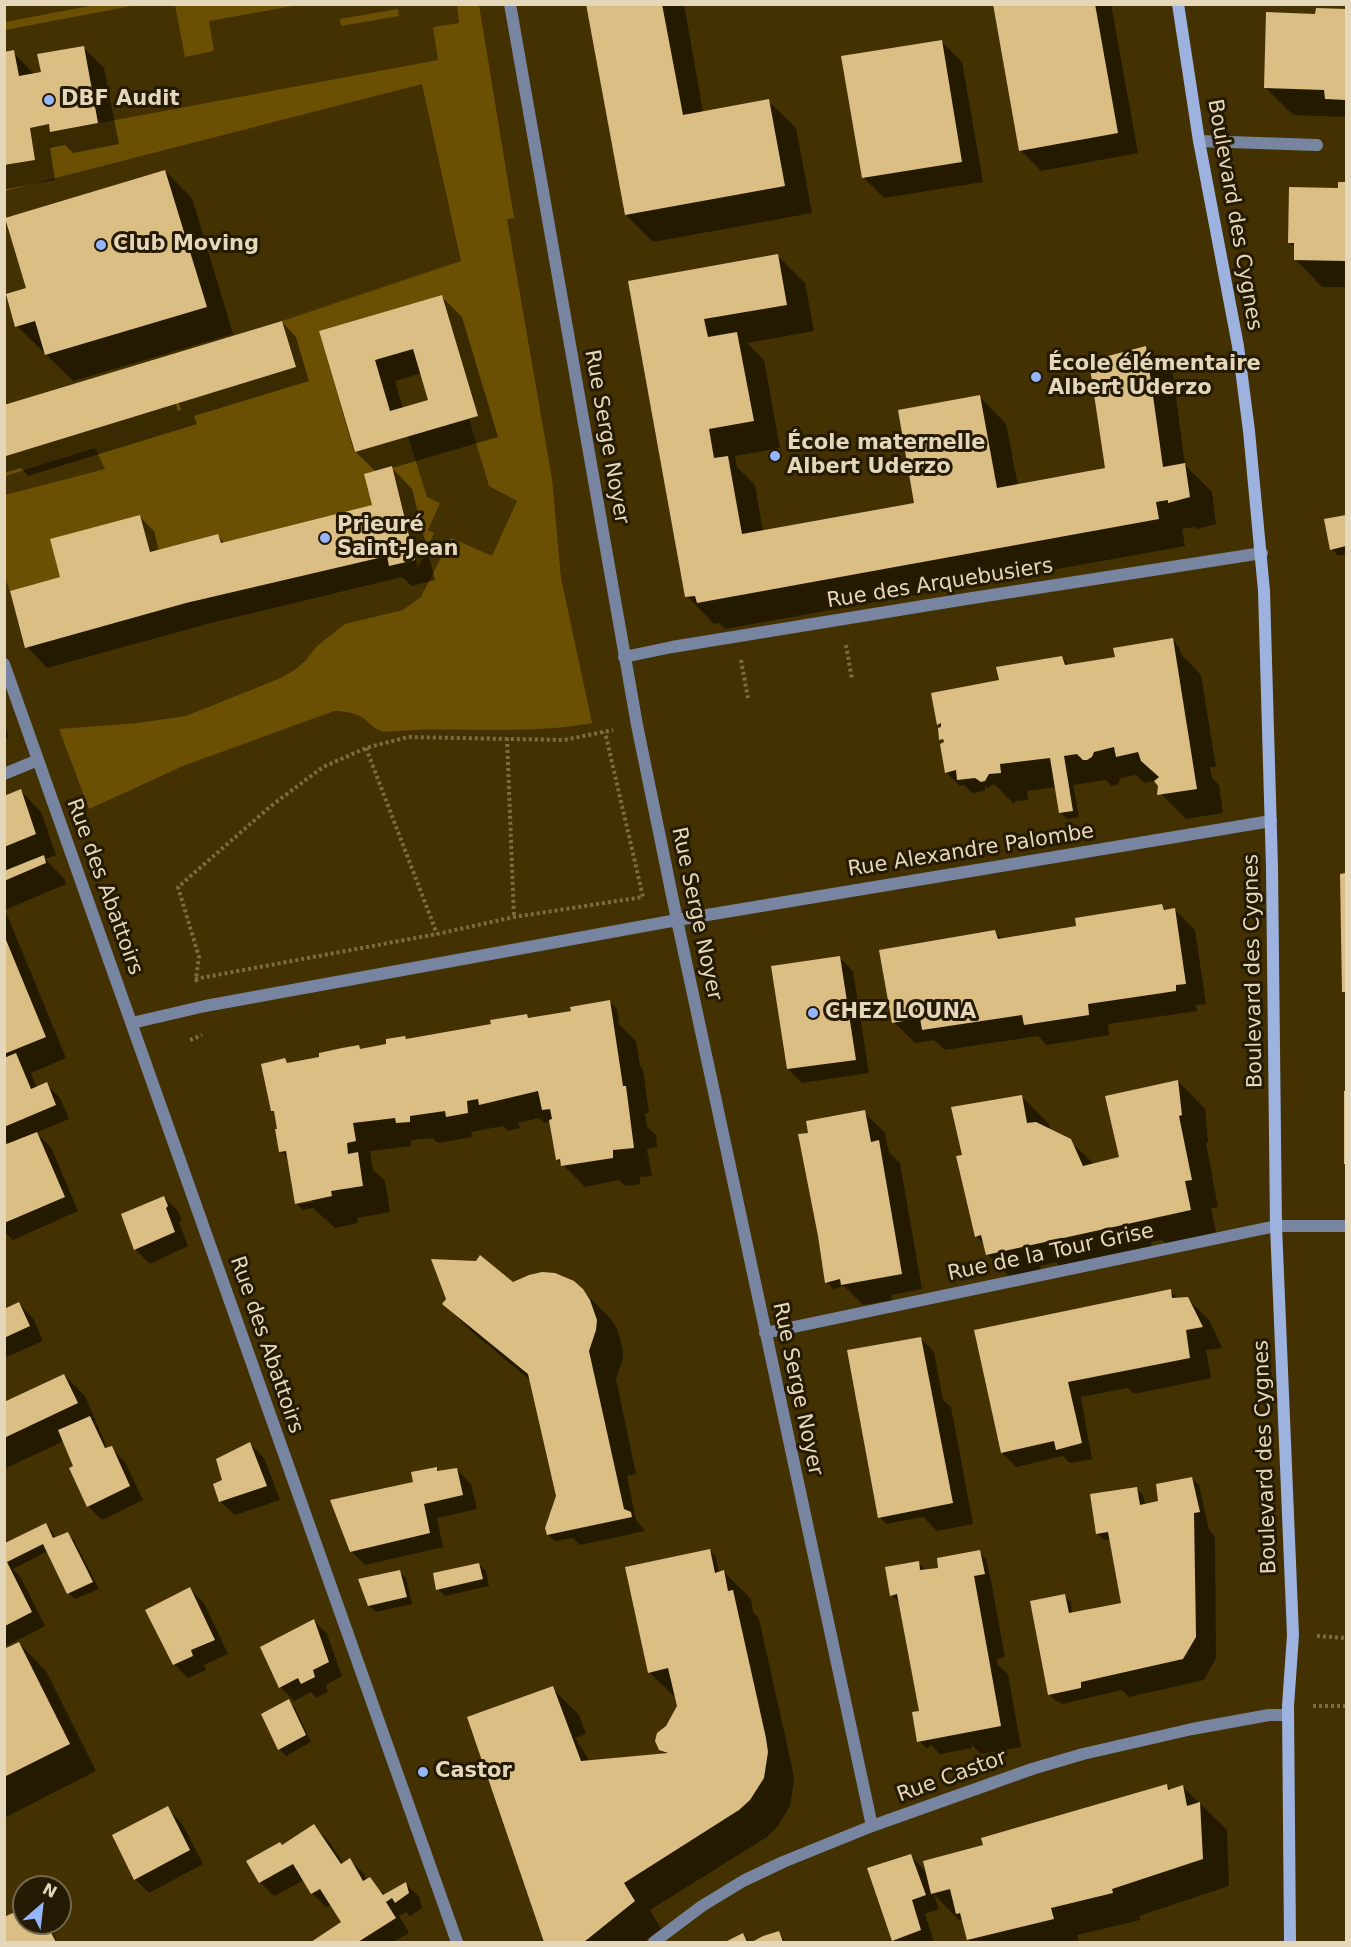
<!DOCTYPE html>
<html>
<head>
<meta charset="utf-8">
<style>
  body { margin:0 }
  #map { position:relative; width:1351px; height:1947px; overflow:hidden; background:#443101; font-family:"DejaVu Sans",sans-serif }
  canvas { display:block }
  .frame { position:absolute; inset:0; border:6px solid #e5d7ba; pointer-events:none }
  .north { position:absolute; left:12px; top:1875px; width:60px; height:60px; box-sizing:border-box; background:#251a03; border:2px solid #72664c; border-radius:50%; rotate:28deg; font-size:16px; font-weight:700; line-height:24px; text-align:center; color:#e5d7ba }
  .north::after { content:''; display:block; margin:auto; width:21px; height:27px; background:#95b6fd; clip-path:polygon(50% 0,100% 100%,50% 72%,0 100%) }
</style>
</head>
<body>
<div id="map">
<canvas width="1351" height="1947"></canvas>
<div class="frame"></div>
<div class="north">N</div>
</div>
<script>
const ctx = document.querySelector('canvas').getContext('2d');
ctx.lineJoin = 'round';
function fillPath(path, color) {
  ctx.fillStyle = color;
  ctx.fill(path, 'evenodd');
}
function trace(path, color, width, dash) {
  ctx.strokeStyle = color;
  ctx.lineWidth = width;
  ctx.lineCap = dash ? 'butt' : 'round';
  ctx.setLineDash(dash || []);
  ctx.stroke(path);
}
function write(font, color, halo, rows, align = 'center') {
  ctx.font = font + ' "DejaVu Sans",sans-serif';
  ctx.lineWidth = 6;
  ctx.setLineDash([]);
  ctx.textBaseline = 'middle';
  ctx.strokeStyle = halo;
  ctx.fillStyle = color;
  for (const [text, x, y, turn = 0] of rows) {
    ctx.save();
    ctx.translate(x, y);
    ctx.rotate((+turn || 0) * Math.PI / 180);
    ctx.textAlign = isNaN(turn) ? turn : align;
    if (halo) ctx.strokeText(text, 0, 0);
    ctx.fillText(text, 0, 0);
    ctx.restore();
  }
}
const green = new Path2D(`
  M304,4l-95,17 5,30 -29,6 -10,-52z
  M94,5h43l-132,25v-8z
  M457,5h22l35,213 -7,1 45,260 9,99 31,145c-69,13 -139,2 -208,9 -9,-3 -11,-5 -17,-11 -8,-8 -23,-10 -33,-10l-151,55 -94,43 -30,-80 79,-6 48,-7 95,-38 15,-9 10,-9 11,-14 28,-22 58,-14 18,-13 30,-59 41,18 25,-55 -28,-15 -20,-67 8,-3 -35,-121 -123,36 35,121 54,-16 19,61 13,6 -12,27 6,3 -16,36 -26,-103 -27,8 7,31 -151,38 -4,-9 -67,18 -10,-37 -80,62 -50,14 -5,-13v-83l100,-26 -10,-21 -90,28 -1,-23 2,2 290,-88 -14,-46 179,-60 -39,-177 -417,107v-26l30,-5 -5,-32 19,-4 2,8 387,-72 -5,-33 26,-4z
  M398,9l1,7 -58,10 -1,-7z`);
const shadow = new Path2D(`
  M587,4h97l19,108 65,-11 28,27 16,85 -159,29 -27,-27z
  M994,4h117l27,149 -97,18 -21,-21z
  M1317,10l29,1v106l-53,-2 -27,-27 50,-72z
  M941,41l21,21 21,120 -99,16 -21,-21z
  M83,47l21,21 15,76 -46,9 -8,-8 -15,3 5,32 -49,9 -2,-1v-135l9,-1 22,23 7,-2z
  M165,171l27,27 41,136 -160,47 -56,-55 11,-37z
  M1340,184h6v103h-24l-27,-28v-11l-5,-6 50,-53z
  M778,256l27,27 9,48 -67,12 17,17 16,88 -45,8 2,11 18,18 8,47 153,-28 63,-108 27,28 12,62 88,-17 40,-121 27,27 12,90 27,27 4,32 -19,5 -3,-2 -12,2 3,17 -460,83 -6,-6 -5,1 -27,-28 -57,-313z
  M441,296l21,21 36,120 -106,31 20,21 23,91 -23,6 -10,-9 -195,47 -160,44 -20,-21 36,-69 77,-61 14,14 5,20 58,-16 8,9 148,-38 3,-34 -20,-20 -35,-120zM422,373l8,28 -27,8 -8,-28z
  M282,322l14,15 13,44 -115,35 3,8 -169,52 -7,-8 -17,5v-66zM169,381h3l9,29 -3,1z
  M1346,517v37l-8,2 -6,-7 -6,-29z
  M1173,640l6,7 2,7 20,21 15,92h-6l2,11 7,7 4,28 -37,6 -27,-27v-6l-3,-5 -12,2 -8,-8 -15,3 -4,7 -6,1 -5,-6 -33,5 6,32 -12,2 -7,-7 -4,-25 -29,4 1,9 -12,1 -2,3 -20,-20 -6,4 -3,-2v5l-13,2 -8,-8 -4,1 -14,-14 -1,-28 -4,-5 1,-11 -4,-4 62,-42 62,-24 7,7 48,-8z
  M4,723l5,14 -5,2z
  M21,791l20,21 15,43 -11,4 19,19 2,6 -61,26 61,148 -35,15 6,15 9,-4 14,14 9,21 -33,14 15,14 27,64 -65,29 -9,-9v-84l6,-2 -6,-6v-341z
  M1346,874v121l-3,-4 -1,-116z
  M1162,906l5,5 7,-2 21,21 11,74 -10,1 1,6 -89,13 1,11 -62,10 -9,-9 -93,14 -11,-10 -19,3 -21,-21 101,-90 7,7 76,-12z
  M839,957l14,14 16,102 -67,10 -14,-14z
  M610,1002l7,7 2,15 17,17 4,25 3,3 6,44h-4l2,14 9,8 1,12 -10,2 5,27 -12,1v7l-15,2 -6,-6 -34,7 -27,-27 -7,-39 -7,2 -5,-5 -21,5 2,5 -12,3 -5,-5 -32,6 1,5 -34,6 -5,-5 -22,2v6l-41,5 3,19 12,11 5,31 -33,6 1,5 -23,5 -22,-20 -10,2 -7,-7 -7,-45 -9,-7 -1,-22 -3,-16 -3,-2 11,-51 4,4 31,-5 40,-12 3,3 130,-25 34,-10 4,4 43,-7zM312,1199v3l-13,2v-3z
  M1178,1081l27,28 3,33 -2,1 12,64 -7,1 6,29 -47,11 -8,-8 -11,2 1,9 -88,20 -8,-9 -16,4 2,8 -28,7 -27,-27 -2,-9 -9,-9 -12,-80 58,-59 27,27 1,6 20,11 24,23 27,-6z
  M1345,1092h1v79v-1z
  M864,1112l21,21 4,19 11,11 22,126 -31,6 1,5 -29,5 -19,-19 -11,3 -6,-7 -17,-148z
  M164,1197l14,14 4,10 -3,1 9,24 -38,18 -14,-14 -13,-35z
  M513,1284l69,6 28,28 7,11 6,20v9l-7,21 20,95 -9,2 9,44 9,11 -65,14 -7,-7 -18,3 -7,-6 10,-39 -28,-116 -59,-49 -27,-27z
  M1170,1291l9,8h9l21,21 13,28 -16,2 5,28 -77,16 -6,-6 -47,9 11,62 -22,4 -7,-7 -47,11 -14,-14 -27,-122z
  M19,1304l14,14 10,23 -39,17v-48z
  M920,1338l14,14 9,48 8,7 22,117 -36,7 -14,-14 -37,7 -6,-7z
  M64,1375l21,21 23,54 3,-2 14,14 18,38 -41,20 -14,-14 -24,-65 -60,28v-65z
  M250,1444l14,14 16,42 -45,15 -15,-14 4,-21z
  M436,1468l4,4 17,-2 14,14 6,25 -40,9 6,29 -78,18 -14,-14 64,-68z
  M1192,1478l7,7 10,45 6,6 1,122 -12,22 -75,17 -7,-7 -60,14 -4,-3h-2l-7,-7 15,-98 7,6 1,9 2,3 49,-10 -12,-65 -7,1 -7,-6 39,-46 7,7 2,10 14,-3z
  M45,1525l7,6 4,8 12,-5 6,6 25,49 -24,10 -7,-6 -20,-42 -35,18 8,9 24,48 -41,21v-102z
  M709,1550l7,7 3,16 5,-1 27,27 2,13 6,7 33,148 2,13 -4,26 -13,21 -10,10 -117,73 11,19 -17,13h-98l-77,-224 83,-30 27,27 7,19 -11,4 15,24 76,-7 -6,-6 7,-22 11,-20 -1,-8 -28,-27z
  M979,1552l7,7 5,22 14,76 -8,2 1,6 10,9 13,73 -40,7 -10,-10 1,4 -32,6 -10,-10v3l-4,1 -7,-7 1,-28 -21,-111 -8,-7 28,-32 8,8 13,-2z
  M479,1564l7,7 3,15 -44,10 -7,-7z
  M400,1572l6,6 6,26 -36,8 -7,-6z
  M190,1589l14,14 24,51 -24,11 2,5 -18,8 -14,-14z
  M314,1620l13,14 15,42 -16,9 2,7 -12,6 -5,-6 -17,9 -14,-14z
  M19,1643l27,28 50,100 -92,47v-168z
  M288,1701l7,7 16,34 -25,14 -7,-7z
  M1166,1785l5,5 12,-3 44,43 2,56 -90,30 1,4 -63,15 2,7h-108l-3,-2 -5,-21 -4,1 -25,-26 5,15 -14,5 9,28h-38l-3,-2 18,-84 16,17 57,-27z
  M167,1808l14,14 22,42 -54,29 -14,-14z
  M314,1826l14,14 16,24 6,-4 14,14 3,6 2,-1 16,16 20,-12 14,14 3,11 -12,8 -4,-4 -7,4 10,17 -16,9h-79l29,-19 -11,-19 -6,3 -14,-14 -8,-13 -30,16 -14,-14 22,-36z
  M24,1909v14h24l9,19h-51l-2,-3z
  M778,1933l8,9h-30l9,-4z
  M743,1935l7,7h-22z`);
const building = new Path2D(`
  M586,4h76l21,111 86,-16 16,87 -160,29z
  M993,4h102l23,129 -99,18z
  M1316,8l30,1v91l-21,-1 -1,-9 -60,-2 2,-76 49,2z
  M942,40l20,122 -100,16 -21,-122z
  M84,46l14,77 -48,9 -1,-8 -19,4 5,32 -31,5v-113l10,-2 5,26 22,-4 -4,-18z
  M165,170l42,137 -162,48 -10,-34 -20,6 -9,-33 20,-6 -21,-70z
  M1338,182h8v79l-52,-1v-17h-6l1,-56 49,1z
  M778,254l9,51 -83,14 4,18 29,-5 17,89 -45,8 5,29 14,-2 14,78 172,-31 -16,-93 82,-15 17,93 108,-20 -16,-107 57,-15 17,121 22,-4 5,34 -22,6v-3l-12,2 3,17 -462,84 -2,-7 -10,1 -57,-316z
  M442,295l36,121 -123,36 -36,-121zM413,349l15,51 -38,11 -15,-51z
  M282,321l14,46 -290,89 -2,-51z
  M392,466l23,94 -26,6 -2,-10 -201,47 -161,45 -15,-57 50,-14 -10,-38 90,-24 10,37 68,-18 3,9 151,-38 -8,-31z
  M1346,515v31l-16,4 -6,-31z
  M1173,638l24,151 -40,6 1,-9 -4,-5 5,-4 -18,-16 -3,-9 -22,5 -2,-10 -20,5 -2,5 -5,3h-4l-6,-6 -13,2 9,55 -14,2 -9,-55 -50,6 1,9 -12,1 -4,7 -4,1 -6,-4 -18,2 -1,-10 -11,3 -5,-29 4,-2 -1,-3 -4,1 -1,-12 3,-1v-4l-4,2 -6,-32 68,-13 -3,-13 66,-11 3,9 50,-8 -2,-9z
  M21,789l15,45 -32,13v-51z
  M44,855l2,8 -42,18v-10z
  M1346,873v119h-4l-2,-118z
  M1162,904l2,6 11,-2 11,76 -10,1v6l-88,13 1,11 -65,10 -2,-10 -100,15 -2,-12 -28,5 -13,-73 116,-20 3,9 78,-13 -1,-8z
  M4,935l42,102 -42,17z
  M840,956l16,104 -69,9 -16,-103z
  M610,1000l13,86h3l8,62 -21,2v8l-52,8 -1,-7 -4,1 -7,-40 3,-1 -2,-10 -8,1 -4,-19 -59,14 -1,-6 -11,2 1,12 -22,4 -1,-6 -35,5v6l-14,1 -1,-5 -42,5 3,18 -9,2 1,11 10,-2 5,34 -32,5 1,5 -37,8 -9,-53 -7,1 -4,-23h2l-3,-18h-3l-10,-47 24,-6 2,5 32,-6v-4l23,-5 17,-3 1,4 26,-5v-5l19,-3 1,3 85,-15 -1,-4 37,-6 1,4 43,-7 -1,-4z
  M16,1053l15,36 16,-7 9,23 -52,22v-69z
  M1178,1080l4,35 -3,1 13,64 -7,1 6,29 -205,45 -5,-20 -6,2 -19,-81 6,-1 -11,-48 71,-12 5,28 9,-1 35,17 12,27 36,-9 -14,-61z
  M1344,1091h2v73h-2z
  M865,1110l6,32 8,-2 23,134 -61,11 -1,-6 -15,4 -7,-47 -20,-102 10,-1 -2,-12z
  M37,1132l28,65 -61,26v-78z
  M164,1196l4,10 -2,2 9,24 -41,18 -13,-36z
  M480,1255l33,27 16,-7 13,-3 13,1 19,8 9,8 7,11 7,20 -1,10 -7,21 35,158 7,3 1,5 -85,18 -2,-7 11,-32 -28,-122 -86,-70 4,-5 -15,-40 45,2z
  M1171,1289l1,9 16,-1 15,30 -17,3 4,28 -122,24 14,61 -26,7 -2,-9 -53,12 -27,-123z
  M19,1302l11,24 -26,12v-29z
  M921,1337l32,166 -75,15 -31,-168z
  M64,1374l14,29 -74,35v-36z
  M90,1416l15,32 7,-2 18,40 -43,21 -18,-39 4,-2 -15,-36z
  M250,1442l17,44 -48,16 -6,-18 9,-4 -6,-21z
  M437,1467v4l20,-3 6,27 -39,9 6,29 -80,19 -20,-52 83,-18 -2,-10z
  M1192,1477l8,35 -6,1 2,124 -13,22 -102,23v6l-33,7 -18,-94 35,-7 4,19 52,-10 -13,-71 -12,2 -6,-40 47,-7 3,18 18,-4 -2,-17z
  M46,1523l7,15 15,-6 25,50 -26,12 -24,-50 -36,18 25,50 -27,14v-83z
  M710,1549l5,24 9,-3 4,21 5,-1 33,148 2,14 -4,26 -14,22 -11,10 -115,73 11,18 -51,41h-40l-77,-225 86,-31 28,75 87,-8 -9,-3 -4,-9 2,-8 9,-7 11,-20 -9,-38 -20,5 -23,-106z
  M980,1550l5,24 -11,2 27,150 -84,16 -5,-30 7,-1 -22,-117 -7,2 -5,-29 34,-6 1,9 18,-2 -1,-10z
  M479,1563l4,16 -47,11 -3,-17z
  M400,1570l7,27 -39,9 -10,-27z
  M190,1587l25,53 -24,10 2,6 -20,9 -28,-55z
  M314,1619l15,43 -16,8 2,7 -14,7 -3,-6 -19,10 -19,-41z
  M19,1642l51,102 -66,33v-128z
  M289,1699l17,36 -28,15 -17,-36z
  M1167,1784l1,6 15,-5 4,21 13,-4 3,57 -91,30 1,4 -62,15 3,11 -87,21 -7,-27 -4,1 -6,-25 -19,5 -8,-33 60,-16 -2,-7z
  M168,1806l22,44 -56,30 -22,-45z
  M314,1824l27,40 9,-6 13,23 7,-4 13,18 23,-13 3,11 -14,10 -3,-5 -6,4 10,16 -38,24h-47l30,-20 -21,-33 -9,5 -18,-30 -34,19 -13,-22 34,-19 2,3z
  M911,1854l15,41 -14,5 9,30 -29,11 -25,-73z
  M24,1908v15h22l10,19h-52v-25z
  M779,1931l4,11h-31l11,-6z
  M743,1933l4,9h-22z`);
const path = new Path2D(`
  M846,645l6,34
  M741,660l7,38
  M507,738l7,179
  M366,748l71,186
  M195,979l242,-45 77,-17 129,-20 -38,-165
  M197,982l-1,-3 3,-22 -21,-70 93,-81 52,-39 43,-19 42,-11 156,3 49,-10
  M190,1040l12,-5
  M1317,1636l29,2
  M1313,1706h33`);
const minor = new Path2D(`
  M510,4l127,721 40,195 195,906
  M1199,141l118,4
  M624,657l48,-10 294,-48 296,-46
  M4,664l453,1278
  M4,774l34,-14
  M132,1023l73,-17 472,-86 594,-99
  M765,1333l511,-107h70
  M654,1942l48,-36 41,-25 40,-19 89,-36 160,-57 51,-15 109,-25 77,-14h19`);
const secondary = new Path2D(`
  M1178,4l21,137 39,205 11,85 15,160 8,277 4,358 17,409 -5,71 2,236`);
const markers = [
  [49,100,6,"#95b6fd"],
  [101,245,6,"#95b6fd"],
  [1036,377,6,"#95b6fd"],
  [775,456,6,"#95b6fd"],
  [325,538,6,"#95b6fd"],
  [813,1013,6,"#95b6fd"],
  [423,1772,6,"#95b6fd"]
];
const poiNames = [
  ["DBF Audit",61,100],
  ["Club Moving",113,245],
  ["École élémentaire",1048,365],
  ["Albert Uderzo",1048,389],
  ["École maternelle",787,444],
  ["Albert Uderzo",787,468],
  ["Prieuré",337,526],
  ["Saint-Jean",337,550],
  ["CHEZ LOUNA",825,1013],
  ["Castor",435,1772]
];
const streetNames = [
  ["Boulevard des Cygnes",1234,215,80],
  ["Rue Serge Noyer",606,437,80],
  ["Rue des Arquebusiers",940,584,-9],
  ["Rue Alexandre Palombe",971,851,-9],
  ["Rue des Abattoirs",104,887,70],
  ["Rue Serge Noyer",696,914,78],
  ["Boulevard des Cygnes",1254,971,-91],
  ["Rue de la Tour Grise",1051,1253,-12],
  ["Rue des Abattoirs",266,1345,71],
  ["Rue Serge Noyer",797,1389,78],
  ["Boulevard des Cygnes",1266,1457,-92],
  ["Rue Castor",952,1777,-20]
];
fillPath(green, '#6b4f02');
fillPath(shadow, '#0007');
fillPath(building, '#dabe83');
trace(path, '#7d6c43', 4, [3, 3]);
trace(minor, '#7785a1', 12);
trace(secondary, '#9db2df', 12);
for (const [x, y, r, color] of markers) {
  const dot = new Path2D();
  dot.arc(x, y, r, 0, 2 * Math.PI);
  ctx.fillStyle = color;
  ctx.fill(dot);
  trace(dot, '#251a03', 2);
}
write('bold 21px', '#e5d7ba', '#251a03', poiNames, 'left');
write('21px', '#e5d7ba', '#251a03', streetNames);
</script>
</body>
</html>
